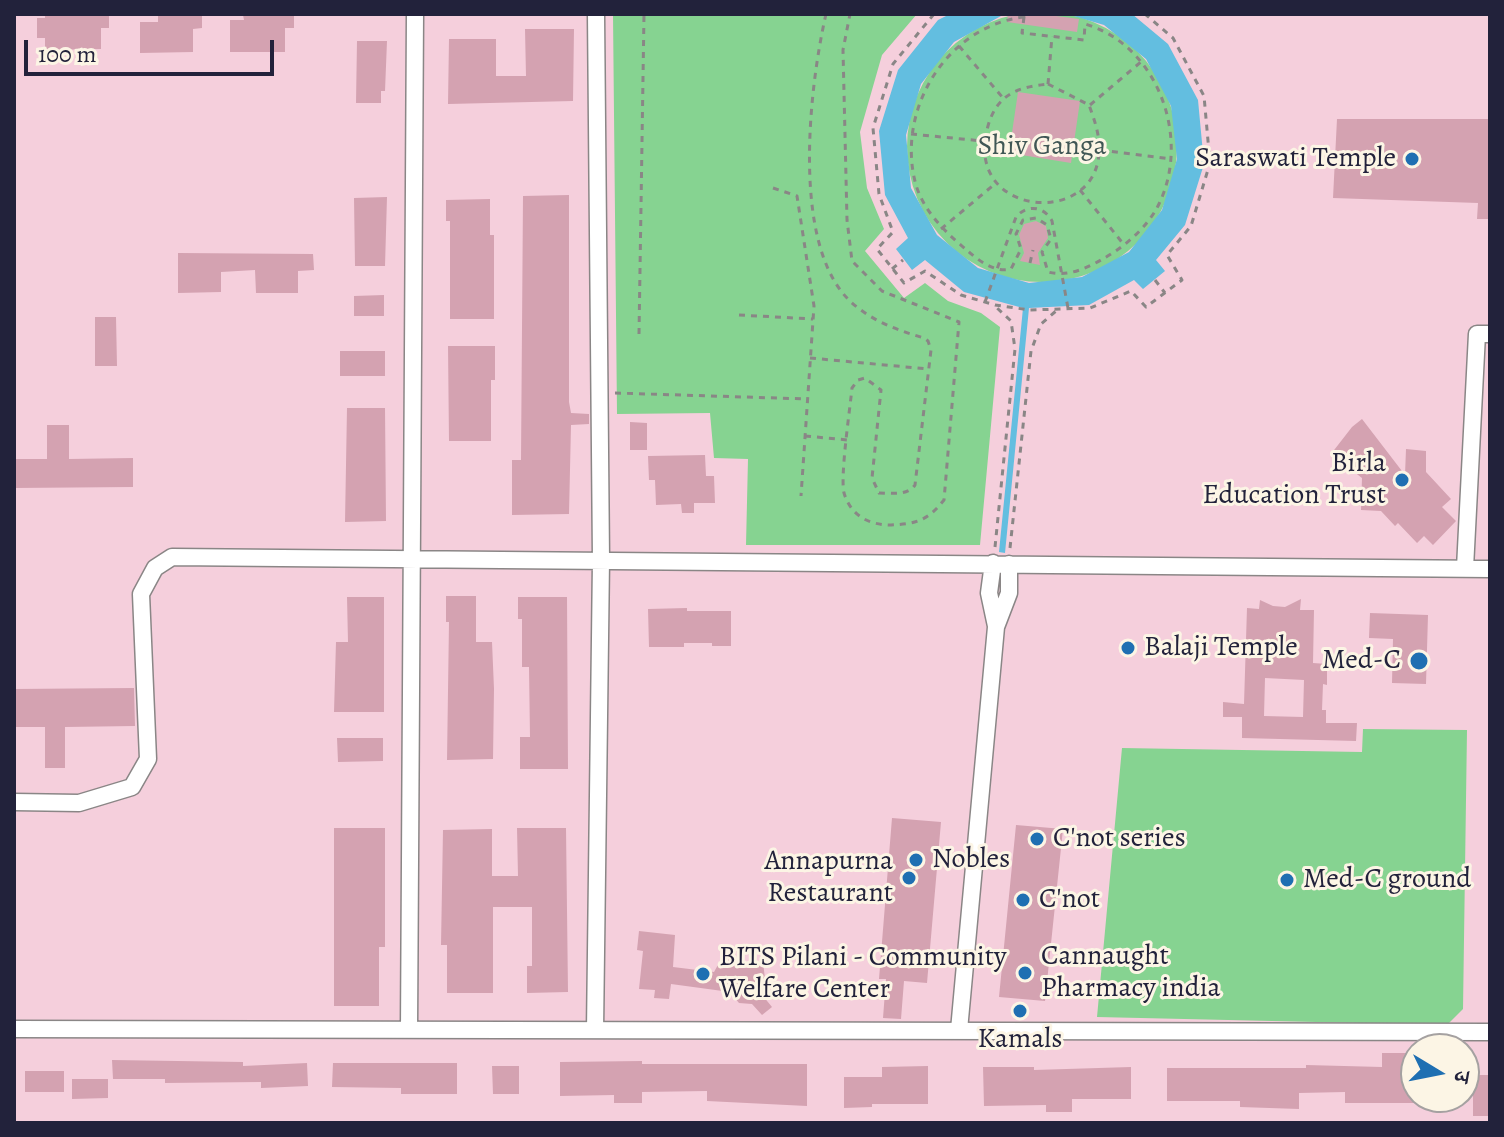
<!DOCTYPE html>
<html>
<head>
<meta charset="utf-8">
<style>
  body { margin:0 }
  #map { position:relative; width:1504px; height:1137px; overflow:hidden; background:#f2ead0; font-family:Alegreya,"Noto Serif Devanagari",serif }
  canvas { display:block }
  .frame { position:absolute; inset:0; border:16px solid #22223b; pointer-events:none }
  .north { position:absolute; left:1400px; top:1033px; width:80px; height:80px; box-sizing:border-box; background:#fcf5e5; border:2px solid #a5a1a1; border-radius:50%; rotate:100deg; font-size:22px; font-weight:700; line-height:32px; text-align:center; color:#22223b }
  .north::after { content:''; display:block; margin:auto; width:28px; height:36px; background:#1f6fb2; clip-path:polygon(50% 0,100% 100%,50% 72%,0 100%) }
  .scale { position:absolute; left:24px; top:40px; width:250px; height:36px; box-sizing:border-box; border:4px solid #22223b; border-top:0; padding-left:10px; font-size:24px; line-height:28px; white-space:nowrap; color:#22223b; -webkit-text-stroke:6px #fcf5e5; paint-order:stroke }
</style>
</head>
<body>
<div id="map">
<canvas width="1504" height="1137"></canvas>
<div class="frame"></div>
<div class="north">उ</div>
<div class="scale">100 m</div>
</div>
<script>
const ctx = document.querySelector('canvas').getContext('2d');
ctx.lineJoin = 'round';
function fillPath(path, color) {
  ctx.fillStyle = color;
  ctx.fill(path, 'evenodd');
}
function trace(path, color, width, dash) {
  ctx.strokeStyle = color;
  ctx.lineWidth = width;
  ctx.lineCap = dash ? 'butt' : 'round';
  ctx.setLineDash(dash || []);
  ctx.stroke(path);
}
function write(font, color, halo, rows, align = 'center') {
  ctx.font = font + ' Alegreya,serif';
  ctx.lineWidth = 6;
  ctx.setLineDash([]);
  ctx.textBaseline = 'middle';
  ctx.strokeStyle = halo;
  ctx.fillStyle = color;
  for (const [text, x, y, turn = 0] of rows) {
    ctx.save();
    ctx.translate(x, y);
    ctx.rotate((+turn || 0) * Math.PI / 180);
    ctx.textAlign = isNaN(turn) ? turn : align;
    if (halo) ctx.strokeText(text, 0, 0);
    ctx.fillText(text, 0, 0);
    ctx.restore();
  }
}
const built = new Path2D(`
  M14,14h1476v1109h-1476zM1416,1049h48v48h-48z`);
const green = new Path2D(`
  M907 147a135 135 0 1 1 270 0a135 135 0 1 1-270 0Z
  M613,14h304l-35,41 -22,77 7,56 17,41 -19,22 39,47 21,-15 23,18 33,12 19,14 -20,218h-234l2,-86 -34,-1 -4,-45 -93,1z
  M1363,729l104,1 -4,279 -16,16 -350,-8 25,-269 240,4z`);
const water = new Path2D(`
  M950,14h70l-19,2 -47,26 -33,42 -15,51 5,53 26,47 41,33 51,15 53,-6 47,-25 33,-42 15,-51 -6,-53 -25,-47 -42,-34 -37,-11h65l36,30 30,56 6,64 -19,61 -29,35 9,11 -22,18 -9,-9 -45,25 -60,3 -24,245 -6,-1 24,-244 -59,-16 -39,-32 -13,10 -16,-21 12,-11 -23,-43 -6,-64 19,-61 40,-50z`);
const building = new Path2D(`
  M158,14h44v14l-9,1v23l-53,1v-31h18z
  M271,14h23v14h-9v24h-55v-32h14l-1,-5z
  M1008,14h33l38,5 -2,13 -70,-10z
  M45,15h64v13h-8v21l-56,1v-12h-8v-20h8z
  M525,29h49l-1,72 -125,3 1,-65h47v37h30z
  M357,41h30l-2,50h-4v12h-25z
  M1018,92l62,9 -9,62 -62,-10z
  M1337,119h153v100h-13l1,-16 -145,-5z
  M569,195v207l2,11 18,1v10l-18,1 -2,89 -57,1v-55h9l2,-264z
  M387,197l-2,69h-30l-1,-68z
  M490,199v36h4v84h-44v-98h-4v-21z
  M1036,221l10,5 2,12 -10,15 2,12 -20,-4 4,-8 -5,-18 5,-11z
  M178,253l135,1 1,16 -16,1v22h-42l-1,-23 -34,2v20l-43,1z
  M384,295v21h-30v-20z
  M95,317h21l1,49h-22z
  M448,346h47v34h-4v61h-42z
  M340,351h45v25h-45z
  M347,408h38l1,113 -41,1z
  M1362,419l43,56 1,-26 20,2v21l25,27 -9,8 14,14 -23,24 -9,-9 -7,7 -19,-20 -3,3 -14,-15 -20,-1 1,-32 -31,-24 21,-27z
  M630,422l17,1v27h-17z
  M47,425h22v34l64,-1v29l-119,1v-29h33z
  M705,455l1,21h8l1,27h-21v10h-12l-1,-9 -25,1 -1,-25h-6l-1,-24z
  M446,596h30v46h16l2,47 -1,70 -46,1 2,-138h-3z
  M347,597h37v115h-50l2,-70h12z
  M518,597h49l1,172h-48v-32h10l-1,-70h-7v-48h-4z
  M1301,599l-1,11h14l-1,53 14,1v21l-4,-1 -1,26h4v13h31l-1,18 -114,-3v-21h-19v-15l21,2 3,-96 12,1 1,-9 13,6 12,1zM1265,678l39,2 -1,37 -39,-1z
  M687,608v3h44v35h-19v-3h-28v4h-35l-1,-38z
  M1370,613l58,2 -2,69 -34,-1 1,-44 -24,-1z
  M134,688l1,38 -70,1v41h-20v-41h-31v-38z
  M337,738h46v23l-45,1z
  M892,818l49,4 -14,161 -23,-2 -3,38 -18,-1 3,-39h-7z
  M1016,825l47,4 -18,172 -46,-4z
  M334,828h51v119h-6v59h-45z
  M517,828h49l2,164 -41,1v-27h5v-59h-39v86h-46v-48h-6l2,-115 49,-1v47h26z
  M639,931l36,4 -2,32 41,5 5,-9 13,-9 7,14h15l9,-6 3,25 -3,9 9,11 -10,8 -10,-11 -13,-1 -9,-11 -59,-8 -2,15 -15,-1 1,-8 -16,-1 4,-38 -6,-1z
  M1382,1053h34v50h-71v-11l-46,1v16l-59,-2v-6h-73v-33h139v-3l76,2z
  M112,1060l131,2v4l64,-3 1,23 -47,2v-6l-96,1v-4h-52z
  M642,1061v3h165v42l-100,-5v-10l-65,1v11h-28v-8l-54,1v-34z
  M333,1063h124v31h-56v-6l-69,-1z
  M492,1066h27v28h-26z
  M928,1066v38h-56v3l-28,1v-31h38v-10z
  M983,1067h51v3l97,-3v32h-59v13h-26v-7l-62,1z
  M25,1071h39v21h-39z
  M1473,1075h17v41h-17z
  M72,1079h36v19l-36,1z`);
const path = new Path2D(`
  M826,14c-17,74 -37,242 31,293 20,16 43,24 67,31l4,3 3,9 -16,135c-8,11 -23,8 -36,8l-7,-15 9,-88 -16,-12 -7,2 -6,8c-2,21 -12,88 -8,105 7,23 25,32 47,32 26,-1 37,-5 53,-25l15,-178 -77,-31 -30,-30 -5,-41 -4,-170 7,-36
  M934,14l-41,50 -20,64 6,66 14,38 -16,17 27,34 21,-12 36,24 34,10 35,5 60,-2 41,-17 15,16 36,-27 -15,-25 24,-29 19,-63 -6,-67 -31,-58 -28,-24
  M1024,17l-2,16 62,7 1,-16c73,21 107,115 73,182 -12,23 -35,42 -57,54 -16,9 -34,17 -53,12l-6,-20 9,-13 -4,-14 -11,-7 -13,2 -7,14 5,15 -10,20c-16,4 -32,-8 -43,-18 -21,-17 -44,-39 -52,-66 -21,-75 31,-159 108,-168z
  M959,46l44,52
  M1048,84l41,21c5,14 10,27 10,42 3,82 -138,72 -111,-21 9,-32 30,-39 60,-42z
  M1048,84l4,-48
  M1090,105l52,-44
  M911,134l72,7
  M1100,150l72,9
  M773,188l24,8 17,110 -13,190
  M1080,190l45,56
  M941,229l55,-46
  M1030,263l3,-13
  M892,269l11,-9
  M1155,280l10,13
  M985,302l31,-85c11,-13 28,-11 36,4l16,87
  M739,315l74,4
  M639,334l5,-320
  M810,358l118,11
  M615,393l192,6
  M805,436l43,4
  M995,547l20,-198 -4,-28 -15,-14
  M1010,548l21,-197 10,-27 15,-13`);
const minor = new Path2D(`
  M993,563l-4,30 7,33
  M1465,568l12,-234h13
  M14,802l65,1 53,-16 16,-28 -7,-165 14,-26 17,-11 1318,12
  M14,1029l1476,3
  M409,1030l6,-1016
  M595,1030l6,-470 -5,-546
  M959,1030l37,-403 13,-34v-29`);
const markers = [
  [1412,159,8,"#1f6fb2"],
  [1402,480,8,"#1f6fb2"],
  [1128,648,8,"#1f6fb2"],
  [1419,661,10,"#1f6fb2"],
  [1037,839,8,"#1f6fb2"],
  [916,860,8,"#1f6fb2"],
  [909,878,8,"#1f6fb2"],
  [1287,880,8,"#1f6fb2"],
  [1023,900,8,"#1f6fb2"],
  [1025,973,8,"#1f6fb2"],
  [703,974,8,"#1f6fb2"],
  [1020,1011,8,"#1f6fb2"]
];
const parkNames = [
  ["Shiv Ganga",1042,147]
];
const poiNames = [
  ["Saraswati Temple",1396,159,"right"],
  ["Birla",1386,464,"right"],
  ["Education Trust",1386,496,"right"],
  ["Balaji Temple",1144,648],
  ["Med-C",1401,661,"right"],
  ["C'not series",1053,839],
  ["Nobles",932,860],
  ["Annapurna",893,862,"right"],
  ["Restaurant",893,894,"right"],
  ["Med-C ground",1303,880],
  ["C'not",1039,900],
  ["Cannaught",1041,957],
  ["Pharmacy india",1041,989],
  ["BITS Pilani - Community",719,958],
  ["Welfare Center",719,990],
  ["Kamals",1020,1040,"center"]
];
fillPath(built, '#f5cfdc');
fillPath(green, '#86d391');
fillPath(water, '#63bee0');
fillPath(building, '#d4a2b1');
trace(minor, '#8a8686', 19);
trace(path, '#8a8686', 3, [6, 6]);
trace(minor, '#fff', 16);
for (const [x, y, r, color] of markers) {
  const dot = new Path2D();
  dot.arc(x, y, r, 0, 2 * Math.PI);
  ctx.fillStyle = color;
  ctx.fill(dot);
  trace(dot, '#fcf5e5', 3);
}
write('28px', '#405755', '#fcf5e5', parkNames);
write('28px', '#22223b', '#fcf5e5', poiNames, 'left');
</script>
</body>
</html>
